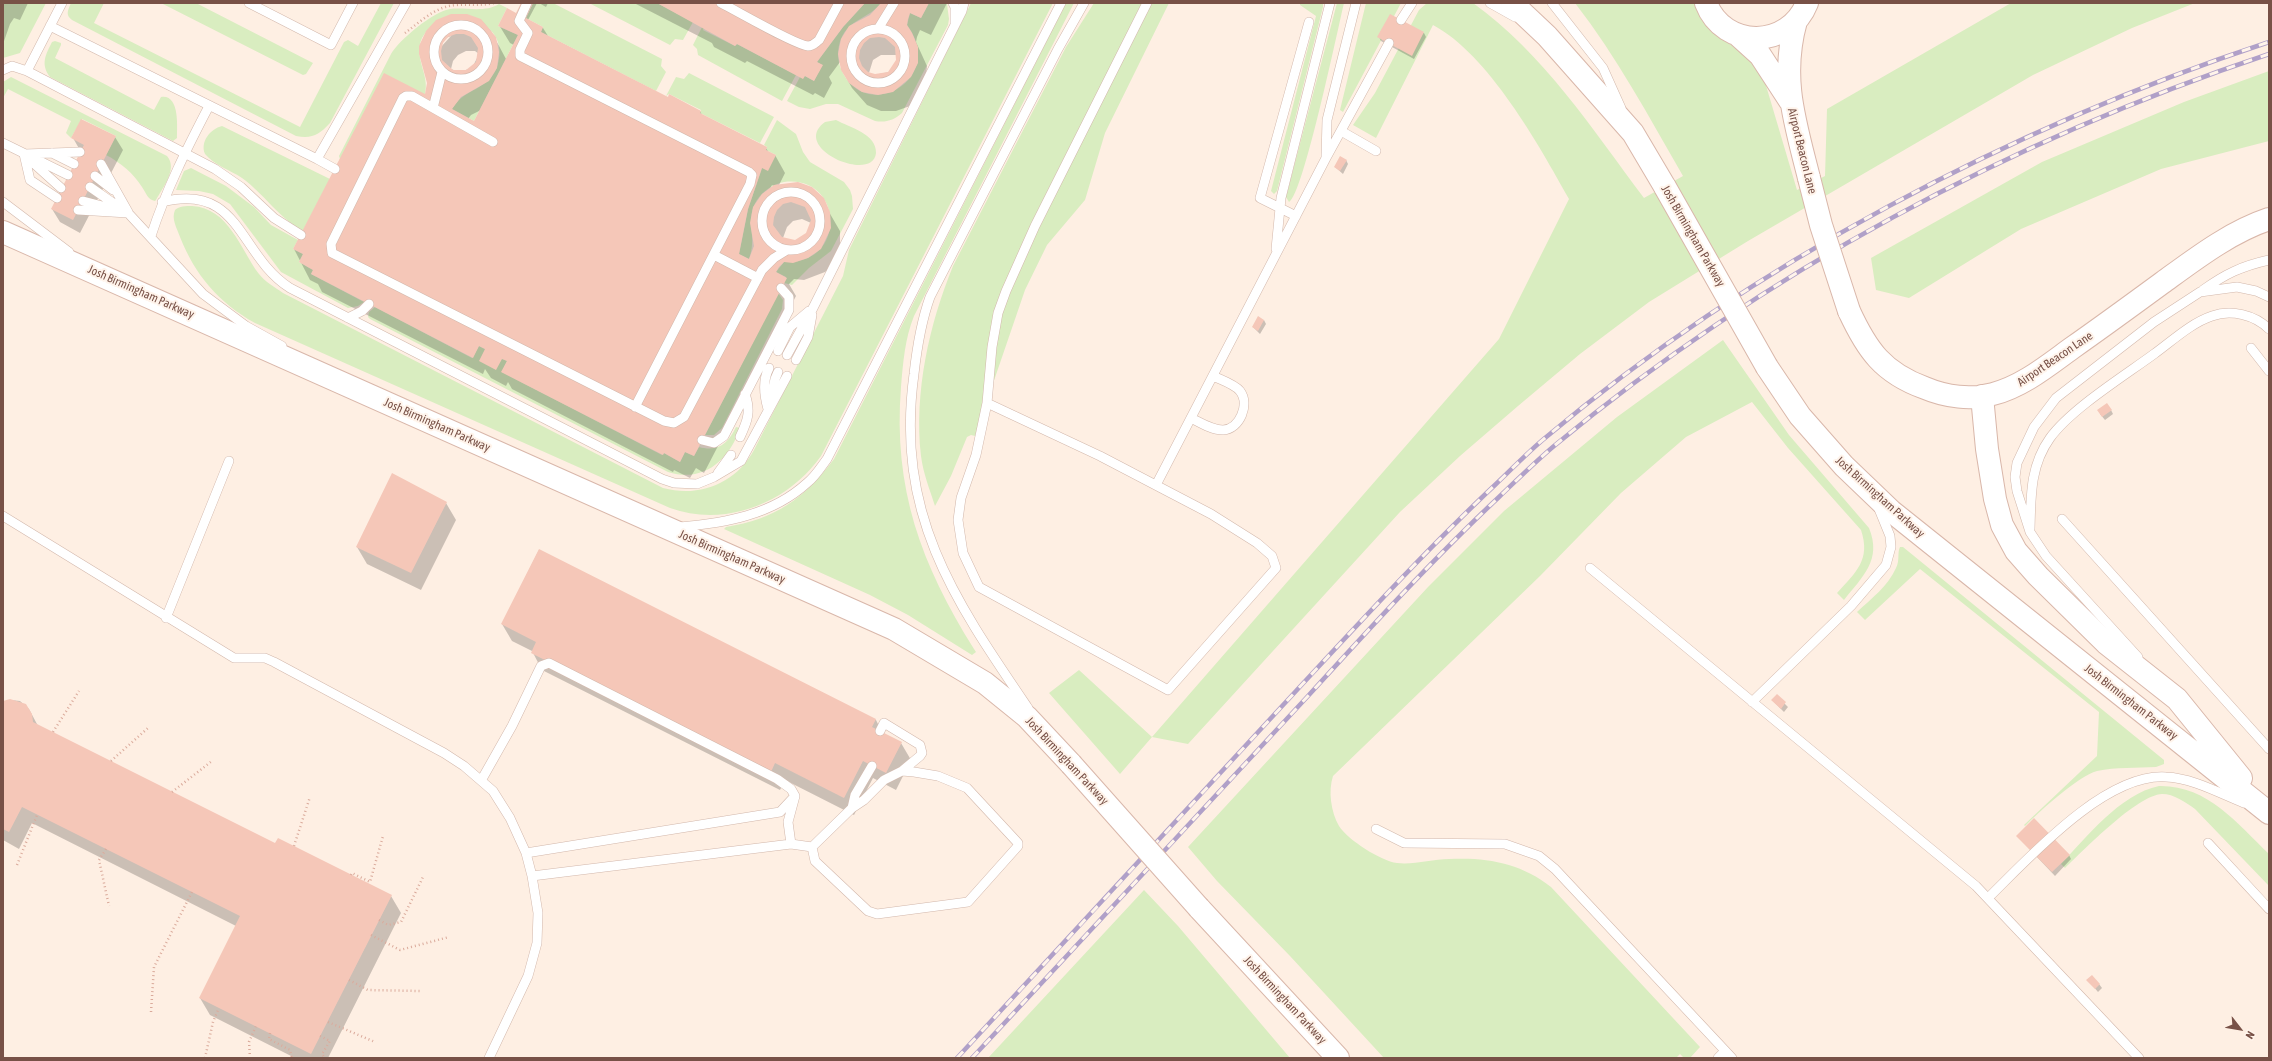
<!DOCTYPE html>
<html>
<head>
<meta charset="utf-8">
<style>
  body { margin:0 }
  #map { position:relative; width:2272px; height:1061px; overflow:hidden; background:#feefe3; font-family:"Asap Condensed",sans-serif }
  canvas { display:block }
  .frame { position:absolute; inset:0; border:4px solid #785147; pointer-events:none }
  .north { position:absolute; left:2220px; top:1009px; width:40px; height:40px; -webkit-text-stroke:3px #fff4eb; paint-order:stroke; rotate:121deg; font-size:11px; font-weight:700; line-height:16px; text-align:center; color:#785147 }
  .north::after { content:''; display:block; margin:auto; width:14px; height:18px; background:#785147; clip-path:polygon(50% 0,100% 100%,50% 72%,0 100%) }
</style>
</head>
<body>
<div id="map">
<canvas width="2272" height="1061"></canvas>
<div class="frame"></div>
<div class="north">N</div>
</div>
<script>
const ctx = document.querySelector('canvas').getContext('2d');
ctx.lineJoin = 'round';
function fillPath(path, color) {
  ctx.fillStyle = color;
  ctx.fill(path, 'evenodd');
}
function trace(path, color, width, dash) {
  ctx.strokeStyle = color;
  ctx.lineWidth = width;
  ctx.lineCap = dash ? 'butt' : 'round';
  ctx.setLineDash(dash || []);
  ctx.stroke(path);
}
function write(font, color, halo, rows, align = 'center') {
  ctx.font = font + ' "Asap Condensed",sans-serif';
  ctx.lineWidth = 4;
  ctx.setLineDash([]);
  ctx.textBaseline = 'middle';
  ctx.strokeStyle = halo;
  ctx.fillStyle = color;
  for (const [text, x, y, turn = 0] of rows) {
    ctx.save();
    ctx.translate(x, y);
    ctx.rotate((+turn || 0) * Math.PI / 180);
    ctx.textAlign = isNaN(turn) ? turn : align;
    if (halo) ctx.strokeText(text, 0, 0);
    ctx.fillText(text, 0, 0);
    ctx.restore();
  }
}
const green = new Path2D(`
  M3,3h43l-26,50 -17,5z
  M71,3h33l-10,20 206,104 44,-85 4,-2 10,6 23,-43h13l-64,120c-11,12 -18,16 -34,13l-224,-116c-7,-5 -4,-10 -1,-17z
  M161,3h35l117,60 -7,11 -3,1z
  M533,3h20l109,56 -1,7 5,6 -10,19 -115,-59 2,-5 -17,-9z
  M589,3h68l36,19 -10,18 -8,-1 -5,6z
  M865,3h16c-11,15 -32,16 -40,36 -4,10 -4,22 1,32 24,53 105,8 65,-46l3,-12 11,5 8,-15 18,1 2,15 -1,6 -46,88c-8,7 -16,10 -27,8l-37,-17h-12l-16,5 -11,-2 -12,-6 13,-24 5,-1 9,5 8,-16 -5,-3 26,-35z
  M971,3h82l-232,453c-33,47 -96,72 -151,52l-415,-185c-36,-20 -60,-48 -75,-86 -3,-9 -9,-18 -5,-27 4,-4 11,-4 17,-4 37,2 48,43 67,68 6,8 16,13 24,19l380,195c37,10 73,-5 91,-38l89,-174 6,-26z
  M1066,3h8l-160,313c-9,22 -11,47 -13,71 -8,102 20,177 73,262l2,3 -4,3 -64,-40 -38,-20 -146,-66 2,-2c49,-8 78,-28 108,-68z
  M1094,3h75l-64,130 -20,67 -38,45 -22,45 -50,146 -4,-1 -4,2 -16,39 -16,30c-5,-16 -12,-33 -14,-50 -7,-64 8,-131 32,-190l113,-219z
  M1300,3h23v4l-46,184 -3,3 -3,-3 45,-175 -16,-11z
  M1337,3h7c-6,25 -41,193 -55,199l-3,-5z
  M1366,3h35l-58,109 -3,-2z
  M1473,3c70,50 120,127 171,195l39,-22c-34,-59 -66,-119 -108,-173h123l48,48 16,21 35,118 28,-14 2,-67 184,-106h184l-63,25 -99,47 -285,166 -99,61 -69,52 -62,52 -58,50 -60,56 -212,232 -36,-7 -32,37 -71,-81 30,-23 73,67 347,-398 70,-140c-30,-54 -81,-145 -136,-174l-57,113 -23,-13 22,-32 44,-83 8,-7z
  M499,4l8,4 -9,18 20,9 -44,86 -22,-12c10,-20 37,-19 45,-42 17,-49 -54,-67 -75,-29 -9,20 8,36 3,56l-85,65 -1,-3 52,-102c8,-14 43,-43 59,-45 15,-2 35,4 49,-5z
  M702,27l2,1 -1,2 32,16 2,-2 59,31 -14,26 -84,-46 -1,-6 -4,-4z
  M55,41l6,2v2l-6,13 99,52 7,-13c19,-3 16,30 16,41l-4,3 -123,-64c-10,-13 -4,-23 2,-35z
  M2269,71v70l-108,28 -140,60 -112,69 -33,-8 -5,-32 171,-96 142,-60z
  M689,73l85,44 -14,26 -60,-30 1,-3 -32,-16 -3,2 10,-19 8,2z
  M11,77l156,79c11,13 -4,31 -11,44l-1,1c-7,-1 -9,-8 -13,-14 -9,-14 -21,-24 -36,-32l10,-19 -34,-17 -11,19 -5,-5 5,-12 -63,-32 -5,9v-16z
  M777,120l19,14 7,18 7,10 34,20 6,8 2,6 1,13 -22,42 -22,17 -17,17 -8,-2 2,-6 -10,-5 8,-10c65,3 59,-88 0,-80 -11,2 -21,9 -27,18 -13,21 1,36 -8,59l-10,-5 9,-45 14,-41 14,-13 -10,-5 1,-3 -3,-2z
  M836,120c13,7 41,14 40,33 -3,31 -87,-5 -51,-31z
  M222,126l108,53 -27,52c-24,-13 -39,-37 -61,-53 -12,-8 -28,-13 -37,-24 -5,-12 5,-25 17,-28z
  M191,168l35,18 28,21 17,18 27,15 -5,9 10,5 -4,8 14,8 -2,4 53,28 -6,4 -10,2 -67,-36 -51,-68 -17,-10 -14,-3 -23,-1 8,-19z
  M778,293l5,7 -1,9 -60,119 -8,7h-9z
  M375,307l97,51 7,-12 28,15 -5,11 160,83 2,-2 16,9 5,-10 9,4 5,-9c19,5 29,-3 37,-20l4,1c-11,33 -37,55 -72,44l-298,-153 -2,-2 1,-5z
  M1723,340l66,95 80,93c13,32 -6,48 -25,72l-7,-7c19,-21 34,-33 24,-63l-73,-82 -36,-46 -66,35 -65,56 -81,83 -207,200c-5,15 -2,36 6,50 9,14 42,35 58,37 17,2 35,-4 52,-4 38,-2 72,4 102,28l149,160 -10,11h-6l-4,-4 -4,4h-292l-94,-102 -73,-75 -29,-34 240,-260 76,-76 113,-94z
  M1900,547h3l261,213v4l-8,3c-19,1 -40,0 -59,4 -19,5 -58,41 -72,55l-1,-1 73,-69 2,-44 -179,-143 -55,51 -8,-8c14,-13 31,-26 39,-44 4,-7 1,-15 4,-21z
  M2159,786c48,-1 78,37 110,68v32l-74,-77c-10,-7 -21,-15 -33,-15 -25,1 -78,56 -97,74l-4,-4c25,-26 59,-70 98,-78z
  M1144,890l34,36 112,132h-302z`);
const shadow = new Path2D(`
  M3,3h25l-8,17 -6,-2 -4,6 -7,20z
  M522,3h15l-9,17 15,8 5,8 120,62 32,13 2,4 64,33 3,5 6,2 10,18 -6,12 18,-2 21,10 22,38v15l-9,21 -6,5 -21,8 -10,-1 -5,5 7,12 -92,177 -8,-5 -6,10 -16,-8 -1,2 -161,-83 -4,-7 -2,4 -15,-8 -6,-9 -2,5 -161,-82 -4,-8 -8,-4 -16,-31 132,-154 2,-12 -5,-44 58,-19 10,11 15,28 8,-14 -4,-2 -11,-18 20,-10zM451,36l-11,12 -1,-1 7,-9zM466,51h9l4,3 -7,14 -13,4 -8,-3 2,-8 5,-6zM481,110l-7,12 -6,-3 3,-4zM772,185l4,2 -6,2zM802,219l9,4 -4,11 -12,7 -12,-3 4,-11 6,-6z
  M539,3h9l-2,4z
  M634,3h313l-16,32 -11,-5 -3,7 -1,5 11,24 -2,22 -15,18 -14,5h-15l-14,-6 -15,-17 -10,-18 -2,-8 -11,15 3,6 -8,15 -9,-5 -2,2 -66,-34 -2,2 -31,-16 -2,-4zM881,55h15l1,5 -8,12 -15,3 -5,-2 4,-13z
  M1424,33l2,4 -12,22 -33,-18 -2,-4z
  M115,137l8,13 -43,83 -20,-11 -8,-13 29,-57 -8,-14z
  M1346,160l2,4 -5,10 -8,-7z
  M1264,320l2,4 -6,10 -7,-7z
  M2111,410l2,4 -8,6 -5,-6z
  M446,503l10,17 -35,70 -54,-26 -10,-17z
  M539,550l337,170 7,14 18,9 10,17 -15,30 -23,-12 -19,37 -69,-35 -5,10 -238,-120 -10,-19 -20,-10 -10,-17z
  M1777,696l11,11 -4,5 -11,-11z
  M11,700l9,1 9,8 9,17 238,119 115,51 10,17 -73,145h-33l-85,-43 -10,-17 36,-72 -204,-103 -13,26 -16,-9v-136z
  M2017,836l52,19 2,4 -16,17z
  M2088,980l11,4 3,4 -4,4z`);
const building = new Path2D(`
  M521,3h12l-7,15 17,9 -2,5 127,65 1,-3 32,17 -1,2 67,34 -1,3 10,5 -8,16 -6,-3 -14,41 -9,45 10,5 5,-13 -4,-23 3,-16 9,-13 12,-9 24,-3 14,5 12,11 6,14 1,16 -10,21 -13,9 -15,5 -9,-1 -5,5 -3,5 11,6 -93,178 -9,-4 -5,10 -16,-9 -1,2 -162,-83 6,-11 -5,-2 -6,11 -17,-9 6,-12 -6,-3 -6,12 -162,-84 2,-4 -14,-8 4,-8 -10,-5 91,-176 41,21 2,-11 -8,-29v-8l7,-15 10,-11 15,-6h16l14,5 15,18 3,15 -2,16 -8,13 -28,16 -9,12 22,12 44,-86 -20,-9 9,-18 9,5zM456,34h8l7,3 7,11 -2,14 -10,8h-13l-11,-10 -1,-9 2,-8 5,-6zM791,202l14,5 6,13 -5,13 -11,7 -13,-3 -9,-12 1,-8 3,-7 6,-6z
  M657,3h208l-22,24 -26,35 6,3 -9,16 -9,-5 -2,3 -66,-35 -2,2z
  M881,3h48l-8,15 -11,-5 -2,6 -1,6 5,8 6,14v16l-7,14 -18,15 -15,3 -16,-3 -13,-9 -8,-13 -3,-16 3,-15 8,-13 21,-11zM879,37l6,1 10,9 1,13 -8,12 -13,2 -7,-2 -6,-6 -3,-8 1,-8 4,-7 6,-5z
  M1390,14l34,18 -12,24 -35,-19z
  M81,119l35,17 -43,84 -22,-11 33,-64 -13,-7z
  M1340,156l7,4 -7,11 -6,-4z
  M1258,316l6,4 -6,11 -6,-4z
  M2107,403l5,7 -10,7 -5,-7z
  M392,473l55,29 -36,71 -55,-26z
  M539,549l337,170 -4,8 30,15 -16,31 -23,-12 -19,37 -69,-35 -5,11 -239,-121 5,-11 -35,-18z
  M1777,694l9,8 -5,7 -10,-9z
  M10,699l16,5 6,10 1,8 242,121 3,-5 114,57 -81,159 -112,-56 41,-82 -218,-109 -13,25 -6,-3v-128z
  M2034,818l36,37 -18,17 -36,-36z
  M2092,975l8,9 -5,5 -9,-9z`);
const path = new Path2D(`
  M405,33c15,-11 31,-27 51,-28 13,-1 25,1 38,-2
  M53,732l26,-41
  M111,761l37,-33
  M172,792l40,-31
  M294,846l16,-49
  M106,849l-7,11 10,46
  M17,865l20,-50
  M351,875l1,-2 18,9 13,-46
  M379,920l9,5 13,-3 23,-47
  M371,935l29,15 49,-13
  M349,980l19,10 52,1
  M151,1012l3,-45 38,-75
  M328,1022l47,20
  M270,1033l-1,6 21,11 2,8
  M320,1036l10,5 -8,13 3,4
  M205,1058l8,-36 6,-14
  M250,1058l-1,-16 7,-16`);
const lane = new Path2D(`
  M249,3l82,42 22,-42
  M527,3l-8,18 9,12 -8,17v6l229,116 3,3 -2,9 -115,223
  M721,3c16,8 74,42 87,43 5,0 7,-3 11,-6l20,-37
  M953,3l2,4v16
  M1490,3l25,14
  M1552,3l51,65 18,40
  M1401,20l11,-17
  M434 52a27 27 0 1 1 54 0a27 27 0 1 1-54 0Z
  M50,26l267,133 89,-156
  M878,29l16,-26
  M851 56a27 27 0 1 1 54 0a27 27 0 1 1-54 0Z
  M3,70l9,-4 15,5 188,98 26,18 33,31 27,17
  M27,71l35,-68
  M433,108l9,-36
  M1341,131l35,20
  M493,142l-81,-46h-6l-3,2 -72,146 1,9 332,168 10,2 10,-6 78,-147 12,-12 13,-8
  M3,143l65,32
  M52,153l22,11
  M24,154l6,26 27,18
  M25,154l55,-2
  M1326,157l1,-37 29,-117
  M317,159l18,10
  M30,160l31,28
  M101,164l27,48
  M95,176l18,14
  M90,187l39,27 74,80 43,32 36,20
  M762 221a29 29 0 1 1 58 0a29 29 0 1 1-58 0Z
  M83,201l27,7
  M3,202l66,50
  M162,202c79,-20 76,53 128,86l372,191 12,4 23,1 17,-7 27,-16 46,-85
  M78,210l50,3
  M1296,216l-36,-18 49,-176
  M151,236c15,-46 36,-88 58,-130
  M1276,249l5,-51 49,-195
  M714,255l44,23
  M2203,290c22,-16 39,-24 66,-30
  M348,318l14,-7 7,-7
  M2251,348l18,23
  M778,351l12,-24 19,-16
  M787,355l26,-47 149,-297 2,-8
  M796,360l12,-23 4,-22
  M770,403l5,-24 3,-7
  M987,403l113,53 111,58 46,29 15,13 4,12 -108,122 -189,-103 -16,-34 -5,-33 3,-22 15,-43 11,-52 5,-56 6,-34 8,-22 29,-65 112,-223
  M768,409c-4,-14 -6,-28 1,-41
  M1191,418c10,5 21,12 32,12 17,-1 27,-26 17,-39 -6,-7 -19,-11 -27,-15
  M740,437c8,-17 11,-26 5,-43
  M702,440l12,3 10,-7 65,-126v-13l-8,-9
  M718,473l13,-18
  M1156,485l170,-327 63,-115
  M3,516l231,142h31l9,4 170,91 20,13 29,25 17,27 16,35 6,23 6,37 -1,30 -9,33 -39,82
  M2062,519l207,230
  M680,527c45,-4 92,-12 127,-44 8,-6 14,-16 20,-24l234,-456
  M2030,529c1,-33 0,-63 20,-91 21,-29 74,-62 104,-84 18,-13 37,-31 58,-38 19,-7 43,-1 57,13
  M1590,568l386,318 163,172
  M166,618l63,-157
  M2138,657l-92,-101 -16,-24 -13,-41 -2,-14 2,-14 17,-36 22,-29 98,-76 46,-30 37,-5 19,4 13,6
  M1752,702l99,-96 35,-41 5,-18 -1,-11 -11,-27
  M1028,708c-75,-110 -133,-194 -114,-334 3,-27 7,-52 16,-77l128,-248 26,-46
  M880,731l4,-8 36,22 2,8 -2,3 -18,15
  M482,779l30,-53 29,-60 8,-3 228,116 14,10 4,7 -7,26 3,22
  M852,808l3,-13 17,-29
  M1376,829l28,14 101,1 34,12 16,13 177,189
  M2208,843l61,66
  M526,853l254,-41 14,-15
  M532,876l259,-32 21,3 40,-39 12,-8 20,-20 18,-9 12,1 24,4 29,12 51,55v3l-50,56 -91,12 -9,-3 -53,-50 -3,-14
  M1988,898c41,-40 117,-125 178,-121 26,1 53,16 78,26
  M1718,1058l7,-7`);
const secondary = new Path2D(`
  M1512,3l35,33 86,97 32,54
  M1706,3c18,47 83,46 101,0
  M1796,21c-16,57 -1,101 13,157
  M1739,36l21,19 30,46
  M3,232l891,397 91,54 42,34 44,47
  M1849,311c18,39 34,62 76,77 21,9 46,12 68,6 30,-8 54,-28 79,-46 30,-21 60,-43 90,-65 33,-24 68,-51 107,-64
  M1767,367l33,49 44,50 47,45 378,302
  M1982,396l5,53 8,50 7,26 14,26 22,25 68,67 71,56 64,79
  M1199,908l139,150`);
const rail = new Path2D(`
  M957,1058c113,-122 226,-244 339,-367 65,-70 130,-141 200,-207 16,-15 32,-32 49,-46 208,-175 467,-311 724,-396
  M972,1058c112,-121 224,-241 336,-362 62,-68 124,-136 191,-199 18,-17 36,-35 55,-51 210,-174 457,-306 715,-392`);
const secondaryBridge = new Path2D(`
  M1809,178l12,47 28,86
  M1665,187l102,180
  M1071,764l128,144`);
const streetNames = [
  ["Airport Beacon Lane",1802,151,76],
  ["Josh Birmingham Parkway",1693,236,60],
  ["Josh Birmingham Parkway",141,292,24],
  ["Airport Beacon Lane",2055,359,-34],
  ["Josh Birmingham Parkway",437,425,24],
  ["Josh Birmingham Parkway",1880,497,42],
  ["Josh Birmingham Parkway",732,557,24],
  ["Josh Birmingham Parkway",2131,702,38],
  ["Josh Birmingham Parkway",1067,761,47],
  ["Josh Birmingham Parkway",1285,1000,47]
];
fillPath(green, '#d9edc0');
fillPath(shadow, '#0003');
fillPath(building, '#f5c7b8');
trace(lane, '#d2b7ab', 10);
trace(secondary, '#d9b7aa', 24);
trace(path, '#daaa9b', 2.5, [1, 3]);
trace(lane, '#fff', 9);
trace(secondary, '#fff', 22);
trace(rail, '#b0a0c8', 4.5);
trace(rail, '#fff4eb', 3, [9]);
trace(secondaryBridge, '#d9b7aa', 24, []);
trace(secondaryBridge, '#fff', 22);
write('12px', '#785147', '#fff4eb', streetNames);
</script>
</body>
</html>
